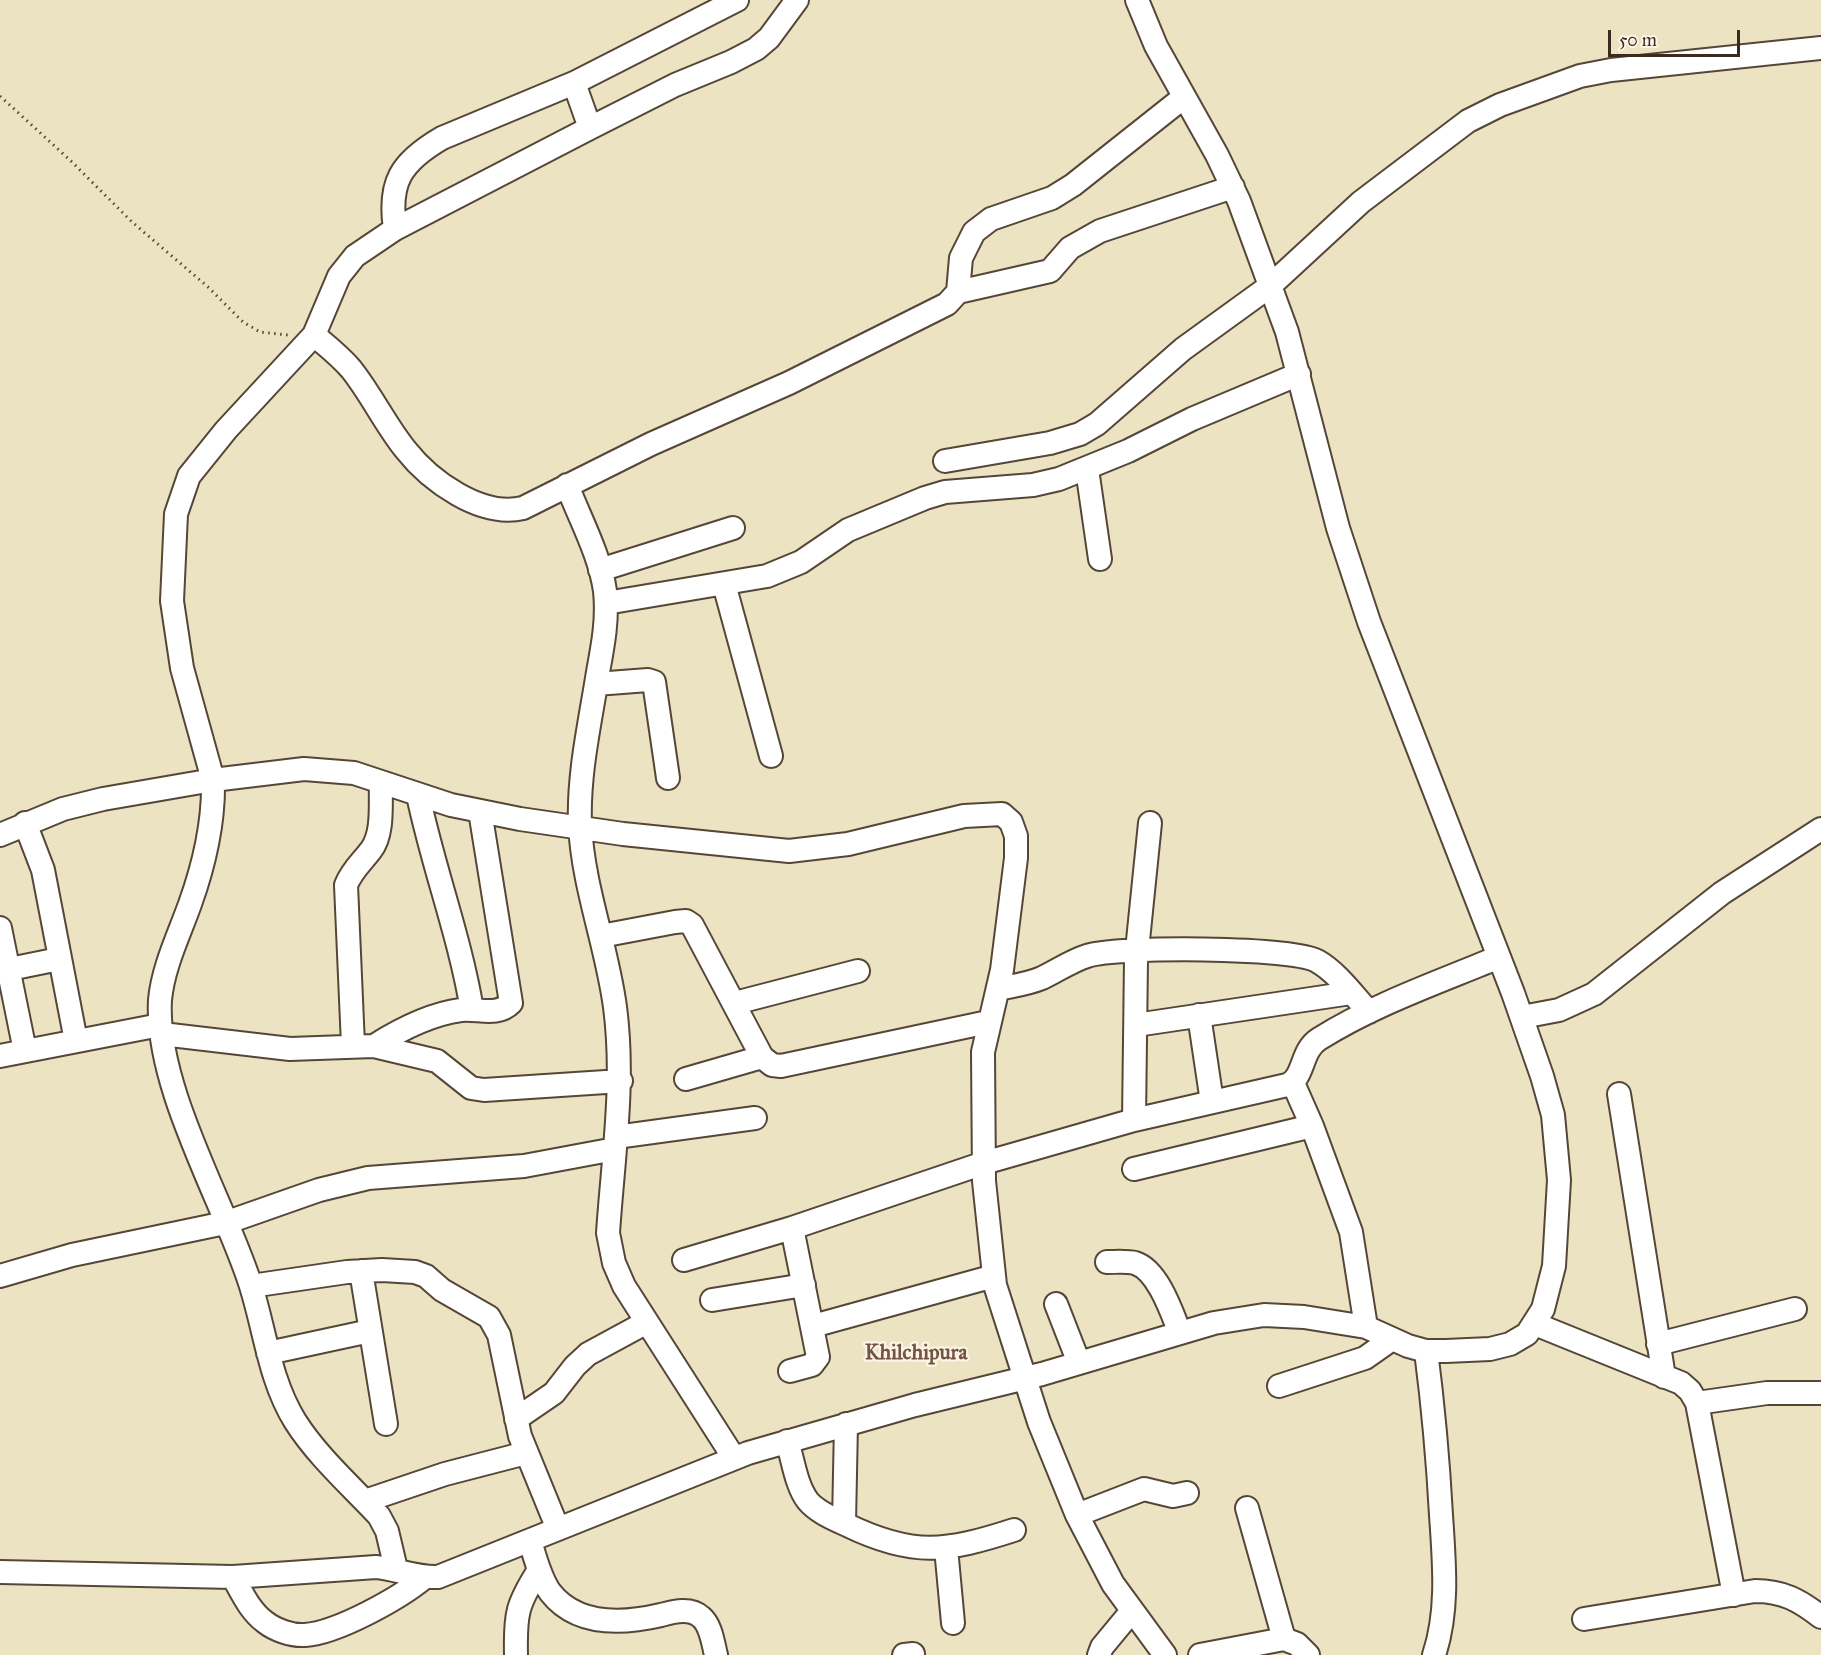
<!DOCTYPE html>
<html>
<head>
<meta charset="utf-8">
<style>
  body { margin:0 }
  #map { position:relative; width:1821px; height:1655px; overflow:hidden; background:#ebe3c2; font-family:"IM FELL Great Primer",serif }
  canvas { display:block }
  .scale { position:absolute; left:1608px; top:30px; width:132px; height:27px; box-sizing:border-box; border:3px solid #3b2a1e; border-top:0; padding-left:8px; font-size:18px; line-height:21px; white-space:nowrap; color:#3b2a1e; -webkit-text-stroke:4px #fcf5e5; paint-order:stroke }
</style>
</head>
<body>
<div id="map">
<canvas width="1821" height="1655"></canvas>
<div class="scale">50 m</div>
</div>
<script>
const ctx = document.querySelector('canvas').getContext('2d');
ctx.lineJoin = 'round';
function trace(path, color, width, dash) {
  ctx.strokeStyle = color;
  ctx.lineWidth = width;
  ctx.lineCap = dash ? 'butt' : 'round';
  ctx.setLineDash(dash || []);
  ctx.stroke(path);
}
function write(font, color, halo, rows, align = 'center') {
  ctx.font = font + ' "IM FELL Great Primer",serif';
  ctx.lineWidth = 4.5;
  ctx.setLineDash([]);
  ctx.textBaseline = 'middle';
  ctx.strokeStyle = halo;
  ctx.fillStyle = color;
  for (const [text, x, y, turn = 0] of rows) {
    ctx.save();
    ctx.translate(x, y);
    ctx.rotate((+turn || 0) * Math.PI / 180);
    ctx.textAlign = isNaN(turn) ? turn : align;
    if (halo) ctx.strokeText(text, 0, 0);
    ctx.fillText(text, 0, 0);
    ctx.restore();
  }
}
const path = new Path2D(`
  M0,96l72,66 60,60 76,65 35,35 17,10 28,3`);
const minor = new Path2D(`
  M574,83l16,45
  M395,229c-7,-47 6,-67 47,-91l132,-55 163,-83
  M958,292l92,-21 20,-23 30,-17 133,-44
  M314,335c13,11 26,21 37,34 20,25 34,55 54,80 25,32 76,69 118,59l128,-64 138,-61 158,-79 11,-12 3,-34 13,-26 17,-13 61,-21 21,-13 111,-88
  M945,461l105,-18 30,-9 17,-10 86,-75 87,-63 91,-84 107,-81 32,-16 80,-29 31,-6 210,-22
  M1087,469l13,90
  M567,485c13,34 33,70 38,106 3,28 -2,54 -7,81 -8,51 -20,102 -18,153 3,62 27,121 35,182 10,76 -2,151 -7,226l6,30 10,23 110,172
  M600,570l133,-42
  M724,584l47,172
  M606,603l161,-27 34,-14 47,-32 77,-32 20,-6 88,-7 26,-6 69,-28 64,-32 107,-45
  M596,684l52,-4 6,2 14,96
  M418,795c15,72 42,142 54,215
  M25,823l18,47 33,171
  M0,835l63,-26 40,-10 110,-19 91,-11 50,4 97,32 69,14 103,15 166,17 59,-7 116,-28 38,-2 9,8 5,14v22l-14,112 -19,82 1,129 11,104 44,137 38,93 36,69 52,71
  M0,928l25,123
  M601,936l74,-14 11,-1 6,4 70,132 10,8 9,1 207,-44
  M0,971l59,-12
  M998,989c14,-3 30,-5 44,-11 15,-7 29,-17 45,-22 31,-10 203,-9 230,5 20,11 37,35 52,51
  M735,1003l123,-32
  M1199,1015l13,87
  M1522,1017l37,-7 35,-16 128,-101 99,-64
  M1136,1025l215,-32
  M162,1034l128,15 84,-3 63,15 34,27 13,2 137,-9
  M353,1045l-7,-160c6,-15 16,-23 25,-35 13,-17 9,-47 10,-67
  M374,1046c27,-17 56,-32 87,-36 17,-2 36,7 50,-7l-31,-192
  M0,1056l160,-31
  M686,1079l76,-22
  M1293,1083l19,43 39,106 15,95
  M1619,1094l45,283
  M1134,1120l2,-160 14,-137
  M616,1137l139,-19
  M1134,1169l178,-43
  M684,1260l108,-32 192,-65 150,-43 153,-35c18,-7 13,-34 32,-46 56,-35 120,-57 180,-82
  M1107,1262c9,0 20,-1 28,1 23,7 37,50 45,70
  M361,1271l25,153
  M0,1276l72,-21 153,-32 94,-33 49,-12 156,-12 91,-17
  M251,1286l96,-14 35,-2 33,2 11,4 16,14 47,27 10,18 21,101 38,93
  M712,1300l92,-15
  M1056,1304l23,59
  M1535,1324l146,59 9,8 7,12 37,192
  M813,1326l181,-50
  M1658,1344l137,-35
  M1426,1351c7,54 12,109 15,164 3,46 8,95 -7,140
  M268,1353l102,-22
  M790,1371l22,-6 6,-8 -26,-129
  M1279,1386l86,-28 27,-19
  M1697,1403l70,-10h54
  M516,1419l38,-26 21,-27 13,-12 59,-32
  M787,1441c6,18 9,45 21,60 9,11 26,18 39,24 66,32 99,27 167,5
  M365,1501l80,-27 81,-21
  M1247,1508l37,131
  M1077,1515l67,-26 29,7 14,-3
  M844,1523l2,-99
  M530,1541c5,16 10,37 20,51 27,35 73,32 111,23 12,-3 29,-8 40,2 10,8 12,26 15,38
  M946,1548l7,75
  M396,1569l-9,-38 -8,-15c-28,-30 -62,-60 -84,-95 -26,-42 -30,-92 -45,-138 -27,-83 -95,-196 -90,-283 3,-33 19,-65 30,-96 14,-39 24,-82 23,-124l-31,-112 -10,-67 4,-87 13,-38 37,-46 88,-95 25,-59 16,-20 40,-27 195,-101 85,-43 56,-23 25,-13 13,-11 28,-38
  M0,1572l233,5 143,-10c21,2 41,11 62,10l310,-124 167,-48 127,-31 172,-51 50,-8 40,2 62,10 42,19 18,5h20l44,-2 20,-5 17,-10 16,-25 11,-43 5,-86 -6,-65 -11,-39 -29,-83 -144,-371 -31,-94 -51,-196 -48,-131 -22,-46 -61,-109 -19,-46
  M233,1577c9,16 17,34 32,45 10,8 27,14 40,13 32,-2 95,-37 120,-58
  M1584,1619l171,-28c28,0 44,9 66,26
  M516,1655c-1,-41 1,-51 23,-85
  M904,1655l9,-1
  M1099,1655l3,-8 29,-35
  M1200,1655l84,-16 13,5 11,11`);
const quarterNames = [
  ["Khilchipura",916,1354]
];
trace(minor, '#554637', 26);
trace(path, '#554637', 3, [1.5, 4.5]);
trace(minor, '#fff', 22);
write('bold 21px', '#735343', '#fcf5e5', quarterNames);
</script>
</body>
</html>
